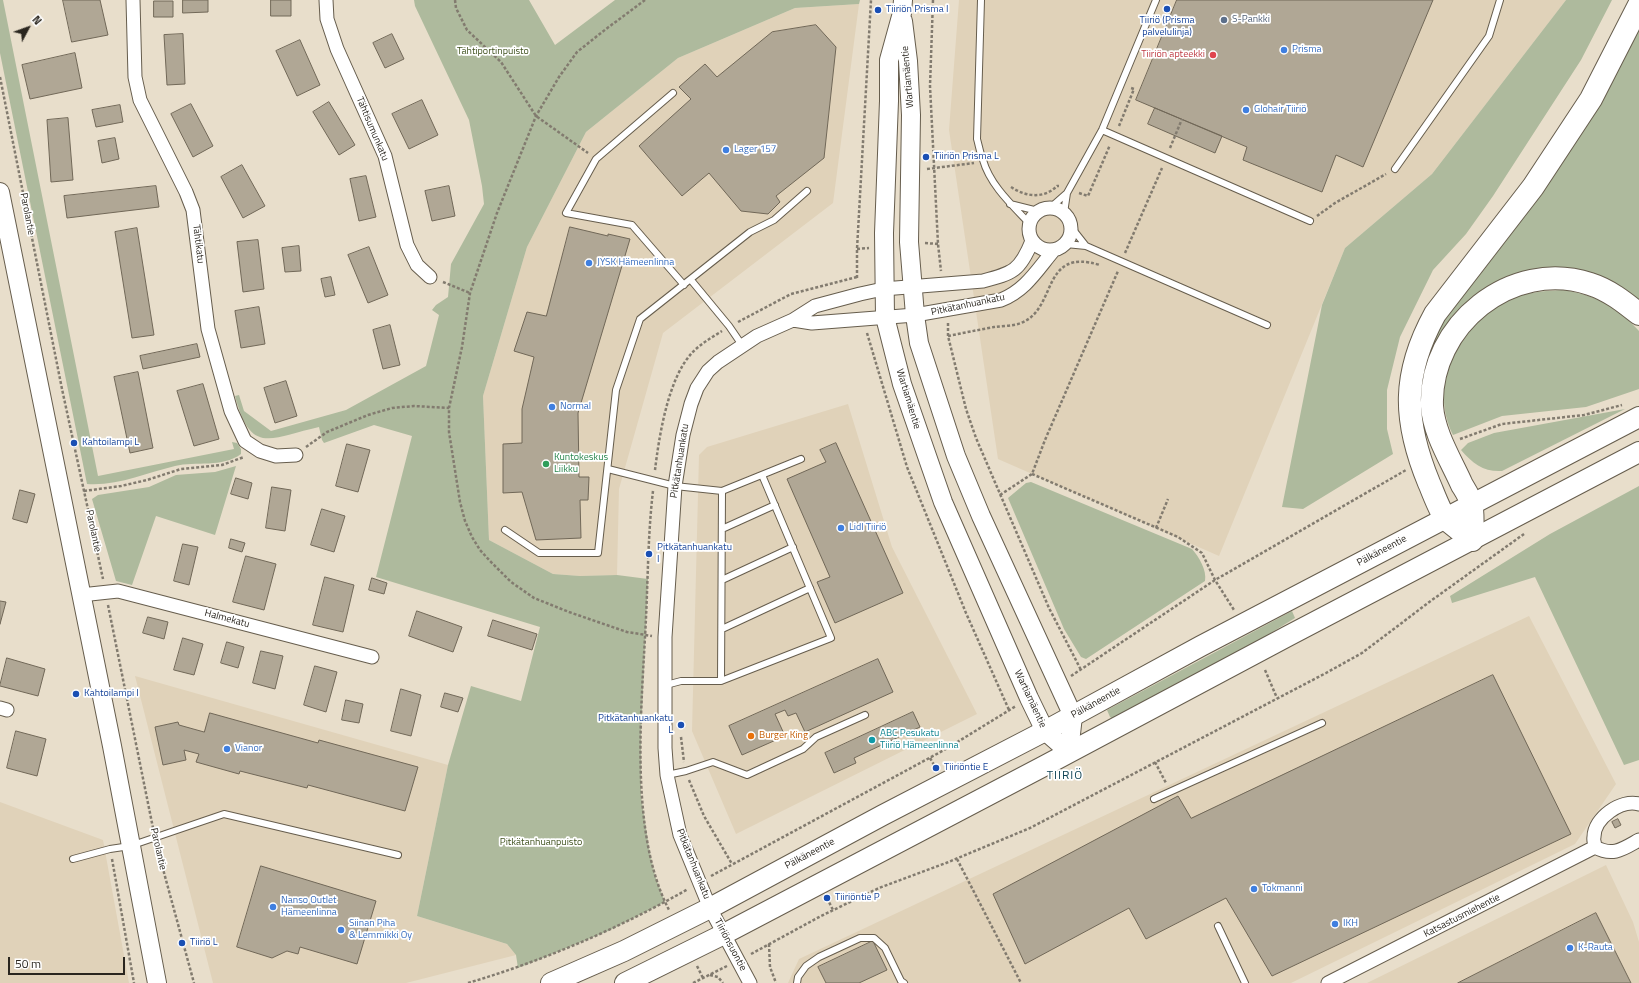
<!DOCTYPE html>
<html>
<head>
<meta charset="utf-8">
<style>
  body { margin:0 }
  #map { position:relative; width:1639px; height:983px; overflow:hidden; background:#e8decb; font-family:"Titillium Web",sans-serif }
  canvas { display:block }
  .north { position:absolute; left:8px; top:8px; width:40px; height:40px; -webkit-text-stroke:3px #fff; paint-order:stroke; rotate:49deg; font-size:11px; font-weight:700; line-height:16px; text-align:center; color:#2a261f }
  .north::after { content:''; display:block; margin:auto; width:14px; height:18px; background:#2a261f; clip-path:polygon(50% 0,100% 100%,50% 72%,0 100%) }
  .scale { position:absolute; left:8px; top:957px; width:117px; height:18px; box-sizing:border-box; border:2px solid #2a261f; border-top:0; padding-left:5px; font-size:12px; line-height:14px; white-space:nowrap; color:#2a261f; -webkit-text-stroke:3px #fff; paint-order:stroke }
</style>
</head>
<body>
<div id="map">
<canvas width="1639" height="983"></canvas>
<div class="north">N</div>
<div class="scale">50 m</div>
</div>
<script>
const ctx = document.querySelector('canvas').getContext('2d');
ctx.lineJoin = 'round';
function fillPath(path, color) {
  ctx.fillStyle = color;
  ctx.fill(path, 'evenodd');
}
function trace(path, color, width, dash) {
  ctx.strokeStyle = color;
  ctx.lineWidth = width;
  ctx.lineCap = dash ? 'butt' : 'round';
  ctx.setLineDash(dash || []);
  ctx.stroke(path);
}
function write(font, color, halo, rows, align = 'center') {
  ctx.font = font + ' "Titillium Web",sans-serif';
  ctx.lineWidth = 3.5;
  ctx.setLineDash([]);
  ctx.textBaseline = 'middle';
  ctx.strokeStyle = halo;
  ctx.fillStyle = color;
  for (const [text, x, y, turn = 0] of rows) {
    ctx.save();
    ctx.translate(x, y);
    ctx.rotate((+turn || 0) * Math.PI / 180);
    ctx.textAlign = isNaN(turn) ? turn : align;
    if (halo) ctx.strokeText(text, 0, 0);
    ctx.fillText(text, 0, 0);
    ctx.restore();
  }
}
const built = new Path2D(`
  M959,0h607l-134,174 -87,74 -126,308 -221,-97 -49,-329z
  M859,4l-26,199 -170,130 -44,156 -2,86 -37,1 -27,-2 -64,-34 -6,-144 44,-149 59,-115 92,-74 117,-50z
  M848,404l44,143 85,167 -241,120 -44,-103 7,-276 8,-8z
  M1529,616l87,168 -41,60 -284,139h-503l11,-24z
  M135,676l313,89 -31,151 90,28 9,11 -110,28h-193z
  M0,802l103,38 26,143h-129z
  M1606,865l27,57 6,20v41h-272z`);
const green = new Path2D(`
  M0,0h3l95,476 136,-27 -2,-7 5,1 4,6v5c-19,14 -45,7 -66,12 -29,7 -57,20 -88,18l-87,-431z
  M414,0h115l26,45 60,-45h245l-1,4 -64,4 -117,50 -92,74 -59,115 -44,149 6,144 64,34 27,2 37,-1 31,4 -7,155v62l8,52 6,28 10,26 -57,29 -90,37 -2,-13 -9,-11 -90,-28 31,-151 23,-79 50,15 19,-74 -164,-50 36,-141 -38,-11 -50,18 -2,-3 -3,-13c-49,11 -68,29 -84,-31l4,-1 5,16 27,20 75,-21 80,-44 13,-51 -7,-5 4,-5 12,-8 3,-33 33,-60 -2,-18 -13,-66 -54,-114z
  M1566,0h46l-31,60 -88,136 -27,38 -33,36 -33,67 -13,53v39l6,25 -90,55 -21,-2 40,-202 23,-57 87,-74z
  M1639,28v274l-54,-28 -114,29 -45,110 -7,1 -1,-16 14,-62 30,-44 70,-85 45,-70 40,-64z
  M1562,290c32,4 56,17 77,41v58l-53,18 -84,9 -49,19c-24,-51 2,-102 47,-131 18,-11 41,-13 62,-14z
  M1625,409l-123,62c-18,1 -29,-7 -41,-21l7,-7 26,-10z
  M236,466l-21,69 -59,-19 -24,69 -16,-4 -24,-82 6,-4 51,-8 27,-12 39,-3z
  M1031,482l161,67c7,8 15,21 13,32l-119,78 -5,-2 -17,-28 -56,-131 18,-15z
  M1639,486v274l-15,5 -89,-188 -83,26 -2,-7 100,-62z
  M1292,611l3,7 -58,36 -124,65 -3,-2 -3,-7z`);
const building = new Path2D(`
  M63,0h37l8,35 -36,7z
  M183,0h25v12l-25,1z
  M271,0h20v16h-20z
  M1177,0h256l-70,167 -27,-12 -14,37 -79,-32 4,-13 -111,-47z
  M154,1h19v16h-19z
  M816,25l20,22 -12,111 -48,38 4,6 -12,12 -27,-3 -32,-38 -27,23 -43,-50 52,-47 -12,-12 26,-23 12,13 55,-45z
  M183,34l2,50 -18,1 -3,-50z
  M392,34l12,25 -19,9 -12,-25z
  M300,40l20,45 -23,11 -21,-45z
  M75,53l7,35 -52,11 -8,-34z
  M422,100l16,35 -29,14 -17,-35z
  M329,102l26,43 -16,10 -26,-43z
  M191,104l22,42 -20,11 -22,-43z
  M120,105l3,17 -27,5 -4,-17z
  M1155,108l67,28 -7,17 -67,-29z
  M68,118l5,62 -22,2 -4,-62z
  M115,138l4,21 -17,4 -4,-22z
  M242,165l23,41 -22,12 -22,-41z
  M366,176l10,41 -17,4 -9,-42z
  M156,186l3,21 -92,11 -3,-22z
  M449,186l6,30 -23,5 -7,-30z
  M570,227l38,9v-2l22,5 -52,174 1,64h10l-1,23h-8l1,38 -45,2 -14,-48 -19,1v-49l19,-1v-34l12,-52 -20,-6 13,-39 19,4z
  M137,228l17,107 -22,3 -17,-106z
  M258,240l6,49 -21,3 -6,-50z
  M299,246l2,25 -16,1 -3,-24z
  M369,247l19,48 -20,8 -20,-48z
  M331,277l4,18 -10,2 -4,-18z
  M259,307l6,37 -24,4 -6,-37z
  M390,325l10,40 -17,4 -10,-39z
  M197,344l3,13 -57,12 -3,-13z
  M138,372l15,76 -23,5 -16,-76z
  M286,381l11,35 -22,7 -11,-35z
  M203,384l16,55 -25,7 -17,-55z
  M836,443l67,150 -68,30 -18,-41 13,-5 -43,-98 39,-17 -6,-12z
  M347,444l23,6 -12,42 -22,-6z
  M236,478l16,5 -4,16 -17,-5z
  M272,487l19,3 -6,41 -19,-3z
  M20,490l15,4 -8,29 -14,-4z
  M322,509l23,7 -11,36 -23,-7z
  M231,539l14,4 -3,9 -13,-4z
  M183,544l15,3 -9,38 -15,-4z
  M246,556l30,8 -12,46 -31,-8z
  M325,577l29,8 -11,47 -30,-7z
  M372,578l15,5 -3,11 -15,-4z
  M0,601l6,1 -6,22z
  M417,611l45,16 -9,25 -44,-16z
  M148,617l20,5 -4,17 -21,-6z
  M493,620l44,14 -5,16 -44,-14z
  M183,638l20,6 -9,31 -20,-5z
  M227,642l17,5 -6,21 -17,-5z
  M261,651l22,5 -8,33 -22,-6z
  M7,658l38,11 -7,27 -38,-10z
  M878,659l15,33 -88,40 -9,-19 -8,3 -3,-6 -10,4 10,22 -43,19 -13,-29z
  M315,666l22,6 -11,40 -22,-7z
  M1493,675l78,159 -299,142 -46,-78 -80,41 -17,-31 -104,56 -32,-70 185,-98 13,22z
  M401,689l20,6 -10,41 -20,-5z
  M445,693l18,5 -5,14 -17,-5z
  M346,700l17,4 -4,19 -17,-3z
  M913,712l7,15 -66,31 2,5 -22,10 -9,-20z
  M210,713l108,30 1,-3 99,27 -13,44 -97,-26 -1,3 -67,-17 -1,3 -43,-12 3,-8 -15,-4 2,10 -23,5 -8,-38 23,-5 1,3 25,7z
  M16,731l30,8 -9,37 -30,-8z
  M1618,819l3,6 -6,3 -3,-6z
  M261,866l115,35 -19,63 -57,-17 -2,7 -11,-3 -15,7 -35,-11z
  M1596,913l35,70h-173z
  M873,941l14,29 -28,13h-33l-8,-16z`);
const path = new Path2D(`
  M455,0l1,8 11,22 34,32 35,54 52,37
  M645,0l-39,29 -29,23 -18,25 -23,39 -39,97 -27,80 -8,54 -13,61v24l11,70 5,19 7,16 8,13 10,11 21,21 23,16 35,14 58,20 25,4
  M933,0l-3,86 8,158 3,27
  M0,77l62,312 41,190
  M1119,126l15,-37 -3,-1
  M1170,148l12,-29
  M927,169l47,-6
  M1011,187c15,10 33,12 46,-1h2
  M1079,193l9,3 22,-51
  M1317,216l18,-13 51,-29
  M925,243l13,1
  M857,249l12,-1
  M1125,253l37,-85
  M857,278v-29l14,-249
  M443,282l27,11
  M738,322l53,-28 66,-17
  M948,323v13l18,73 10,29 73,170 32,62
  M867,333l40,134 59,146 43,97
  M948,336c15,-3 30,-6 46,-9 8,-1 19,-1 27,-4 37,-14 19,-76 79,-58
  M1460,439l42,-15 82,-9 38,-10
  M306,447l21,-15 41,-17 24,-7 22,-2 35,2
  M655,470c4,-33 13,-92 37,-117 8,-9 19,-15 30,-22
  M1032,474l146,63 24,16 13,27 19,30
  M84,491l37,-5 26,-6 34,-11 41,-4 22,-8
  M653,491c-5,42 -5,85 -7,127 -4,87 -18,213 23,292
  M1000,495l32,-21 13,-34 73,-169
  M1156,528l12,-29
  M108,605l45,223
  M1265,670l12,28
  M1071,676l144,-96 191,-110
  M681,737l3,25
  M930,758l6,10
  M1155,762l11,21
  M689,780l15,36 28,48
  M157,847l37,136
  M112,859l22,124
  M957,859l64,124
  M711,876l235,-127 70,-43
  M827,898l6,12
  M769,944l1,23 6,16
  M751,954l70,-38 58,-28 67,-25 84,-35 296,-155 36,-20 70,-53 92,-66
  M697,966l6,12
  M710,975l8,2 5,6
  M468,983c77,-23 150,-54 220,-94
  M693,983l34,-17`);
const lane = new Path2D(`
  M981,0l-4,139c2,7 3,14 6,21 7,25 29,45 46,63
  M673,93l-77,66 -30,54 66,12 52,60
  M1102,130l208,91
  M1395,169l94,-133 11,-36
  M1010,204l28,7
  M1050,208l17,-15
  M1064,213l3,-20 35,-63 54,-130
  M1071,227l15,19
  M1066,244l20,2 181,79
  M691,280l38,46 13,19
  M608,469l67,17 47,5
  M722,529l53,-24
  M505,530l34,23h59l18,-163 24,-71 110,-87 24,-12 33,-29
  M722,580l71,-33
  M722,629l88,-41
  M721,681l1,-190 79,-32
  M666,685l15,-4h40l110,-43 -69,-163
  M667,775l19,-4 27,-9 34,13 56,-26 13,-12 49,-22
  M1154,799l168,-76
  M73,859l37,-10 20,-3 94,-32 174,41
  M1218,926l27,57
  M797,983l1,-6 8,-11 13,-9 41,-19h14l11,10 16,33 3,2`);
const street = new Path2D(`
  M133,0l2,77 5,23 46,92 7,18 15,119 23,82 14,30 15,10 16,5 20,-1
  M326,0l1,19 10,30 48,107 22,89 10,20 13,12
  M1029 229a21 21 0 1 1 42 0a21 21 0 1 1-42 0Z
  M793,320l19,3 103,-8 86,-15c25,-10 36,-30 53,-50
  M81,595l37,-4 254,66
  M0,708l7,2
  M1595,847c0,-3 -2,-7 -1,-10 0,-19 27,-38 45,-33
  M1595,847c18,10 28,2 44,-7
  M750,983l-40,-75 -30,-73 -13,-60 -2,-27v-111l10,-151 8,-51 8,-31 6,-16 11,-17 10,-9 39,-26 36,-16 22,-14 45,-12 23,-5 100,-8c30,-8 37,-10 49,-40
  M1328,983l267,-136`);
const secondary = new Path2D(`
  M903,0l-1,13 -13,47v41l-5,132 1,84 17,67 41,118 86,196 16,33 24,21
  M903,21l5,40 3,54 -2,127 6,73 4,28 37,113 25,60 92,200 -4,36
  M0,192l112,554 45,237`);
const primary = new Path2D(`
  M551,983l73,-32 86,-43 173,-93 162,-84 156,-85 438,-229
  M625,983l99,-49 320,-168 244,-130 351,-184`);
const highway = new Path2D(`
  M1472,540c-8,-7 -18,-14 -26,-21 -6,-7 -13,-27 -17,-36 -26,-63 -27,-109 6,-169l98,-127 58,-88 48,-94
  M1472,540c0,-11 2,-25 -1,-36 -1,-7 -6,-14 -9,-19 -11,-25 -28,-51 -30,-79 -3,-81 80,-148 158,-122 19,6 34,18 49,30`);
const markers = [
  [1167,9,4,"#1a4fb4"],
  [878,10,4,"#1a4fb4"],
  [1224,20,4,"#5c6f8a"],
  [1284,50,4,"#3f7fe0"],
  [1213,55,4,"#e0444e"],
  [1246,110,4,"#3f7fe0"],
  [726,150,4,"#3f7fe0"],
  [926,157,4,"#1a4fb4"],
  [589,263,4,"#3f7fe0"],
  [552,407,4,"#3f7fe0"],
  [74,443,4,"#1a4fb4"],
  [546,464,4,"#2e9e5b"],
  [841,528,4,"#3f7fe0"],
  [649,554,4,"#1a4fb4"],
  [76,694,4,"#1a4fb4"],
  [681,725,4,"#1a4fb4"],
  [751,736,4,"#e8710a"],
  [872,740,4,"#0f9aa8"],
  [227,749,4,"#3f7fe0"],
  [936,768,4,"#1a4fb4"],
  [1254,889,4,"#3f7fe0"],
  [827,898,4,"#1a4fb4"],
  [273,907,4,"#3f7fe0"],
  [1335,924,4,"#3f7fe0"],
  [341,930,4,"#3f7fe0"],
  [182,943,4,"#1a4fb4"],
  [1570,948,4,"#3f7fe0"]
];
const transitNames = [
  ["Tiiriön Prisma I",886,10],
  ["Tiiriö (Prisma",1167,21,"center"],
  ["palvelulinja)",1167,33,"center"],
  ["Tiiriön Prisma L",934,157],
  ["Kahtoilampi L",82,443],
  ["Pitkätanhuankatu",657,548],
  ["I",657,560],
  ["Kahtoilampi I",84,694],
  ["Pitkätanhuankatu",673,719,"right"],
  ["L",673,731,"right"],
  ["Tiiriöntie E",944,768],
  ["Tiiriöntie P",835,898],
  ["Tiiriö L",190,943]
];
const serviceNames = [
  ["S-Pankki",1232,20]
];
const shopNames = [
  ["Prisma",1292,50],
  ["Glohair Tiiriö",1254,110],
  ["Lager 157",734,150],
  ["JYSK Hämeenlinna",597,263],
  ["Normal",560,407],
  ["Lidl Tiiriö",849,528],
  ["Vianor",235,749],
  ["Tokmanni",1262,889],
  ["Nanso Outlet",281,901],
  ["Hämeenlinna",281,913],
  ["Siinan Piha",349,924],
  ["& Lemmikki Oy",349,936],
  ["IKH",1343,924],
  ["K-Rauta",1578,948]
];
const parkNames = [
  ["Tähtiportinpuisto",493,52],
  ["Pitkätanhuanpuisto",541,843]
];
const healthNames = [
  ["Tiiriön apteekki",1205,55]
];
const streetNames = [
  ["Wartiamäentie",908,77,-95],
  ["Tähtisumunkatu",372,129,67],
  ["Parolantie",27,214,79],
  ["Tähtikatu",198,244,83],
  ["Pitkätanhuankatu",968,305,-12],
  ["Wartiamäentie",908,399,73],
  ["Pitkätanhuankatu",680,461,-81],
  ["Parolantie",93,531,78],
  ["Pälkäneentie",1382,551,-28],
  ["Halmekatu",227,619,15],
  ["Wartiamäentie",1030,699,65],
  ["Pälkäneentie",1096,703,-29],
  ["Parolantie",158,849,77],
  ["Pälkäneentie",810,854,-28],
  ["Pitkätanhuankatu",693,864,68],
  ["Katsastusmiehentie",1462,916,-27],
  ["Tiiriönsuontie",730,945,62]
];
const leisureNames = [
  ["Kuntokeskus",554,458],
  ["Liikku",554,470]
];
const cultureNames = [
  ["ABC Pesukatu",880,734],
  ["Tiiriö Hämeenlinna",880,746]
];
const foodNames = [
  ["Burger King",759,736]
];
const quarterNames = [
  ["TIIRIÖ",1065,776]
];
fillPath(built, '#e0d2b9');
fillPath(green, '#aeba9d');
fillPath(building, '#b0a795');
trace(building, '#716858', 1);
trace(lane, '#665d4d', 8);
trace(street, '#665d4d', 15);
trace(secondary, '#665d4d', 20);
trace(primary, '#665d4d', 22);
trace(highway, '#665d4d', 24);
trace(path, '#827b6f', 2.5, [3, 2]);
trace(lane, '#fff', 6);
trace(street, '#fff', 13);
trace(secondary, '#fff', 18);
trace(primary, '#fff', 20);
trace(highway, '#fff', 22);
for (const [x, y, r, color] of markers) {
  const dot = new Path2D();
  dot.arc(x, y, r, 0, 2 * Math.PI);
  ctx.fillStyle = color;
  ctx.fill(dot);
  trace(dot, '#fff', 1.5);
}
write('10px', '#164399', '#fff', transitNames, 'left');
write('10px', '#4e5e75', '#fff', serviceNames, 'left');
write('10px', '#366cbe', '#fff', shopNames, 'left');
write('10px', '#40521f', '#fff', parkNames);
write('10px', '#be3a42', '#fff', healthNames, 'right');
write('10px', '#2a261f', '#fff', streetNames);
write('10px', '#27864d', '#fff', leisureNames, 'left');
write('10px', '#0d838f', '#fff', cultureNames, 'left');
write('10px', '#c56008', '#fff', foodNames, 'left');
ctx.letterSpacing = '1px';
write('12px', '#0f4254', '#fff', quarterNames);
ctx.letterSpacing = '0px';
</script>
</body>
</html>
